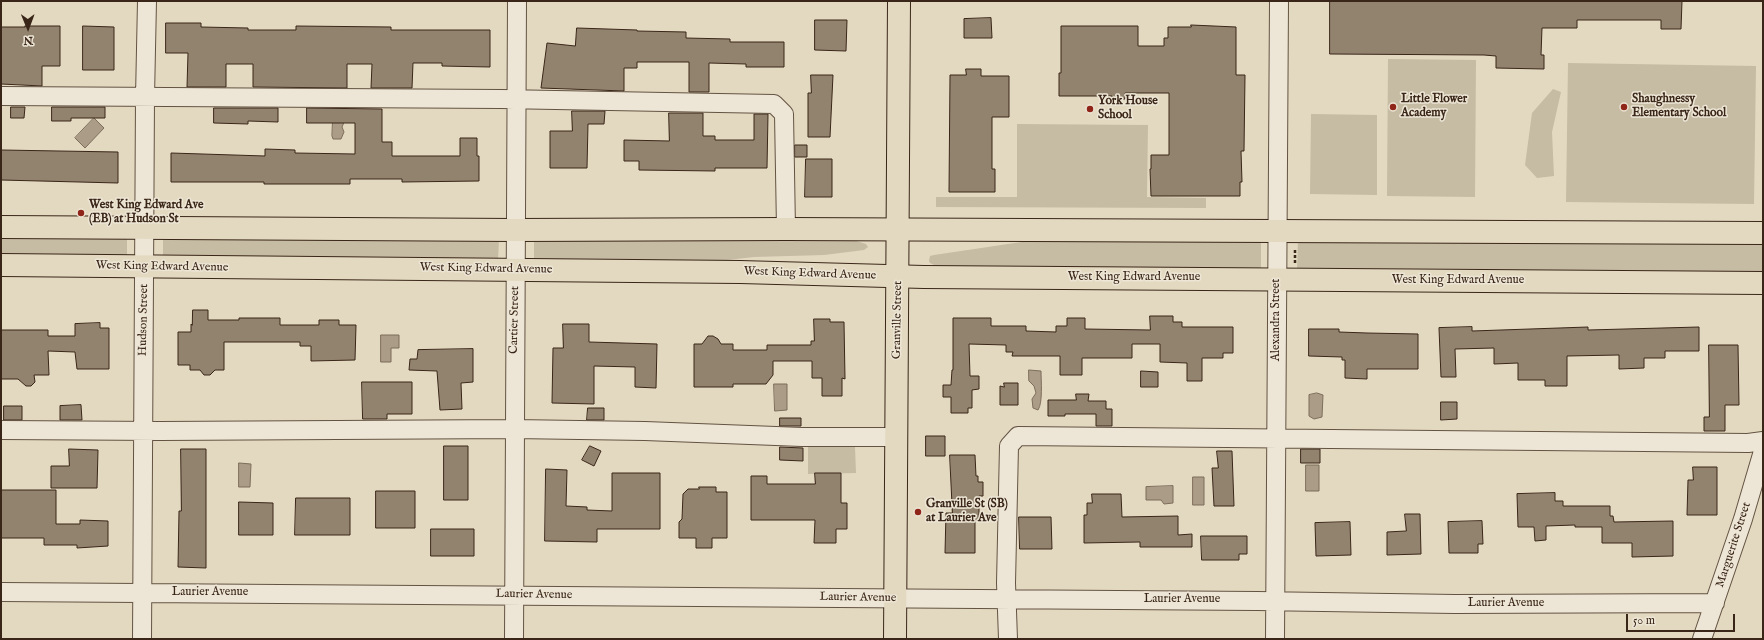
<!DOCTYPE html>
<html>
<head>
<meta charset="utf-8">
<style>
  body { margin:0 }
  #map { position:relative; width:1764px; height:640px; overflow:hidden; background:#e3d9c0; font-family:"IM FELL English",serif }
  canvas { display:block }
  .frame { position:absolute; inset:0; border:2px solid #3a2618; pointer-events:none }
  .north { position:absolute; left:8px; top:8px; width:40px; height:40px; -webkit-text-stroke:3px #ede6d6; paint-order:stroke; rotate:179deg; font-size:11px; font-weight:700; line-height:16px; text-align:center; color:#3a2618 }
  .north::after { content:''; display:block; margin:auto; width:14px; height:18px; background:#3a2618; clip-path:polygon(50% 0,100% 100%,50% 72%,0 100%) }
  .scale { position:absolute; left:1626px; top:614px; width:109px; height:18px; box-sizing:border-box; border:2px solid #3a2618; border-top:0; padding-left:5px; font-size:12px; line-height:14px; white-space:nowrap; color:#3a2618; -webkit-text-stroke:3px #ede6d6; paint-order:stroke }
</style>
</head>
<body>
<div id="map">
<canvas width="1764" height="640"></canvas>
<div class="frame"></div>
<div class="north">N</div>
<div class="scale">50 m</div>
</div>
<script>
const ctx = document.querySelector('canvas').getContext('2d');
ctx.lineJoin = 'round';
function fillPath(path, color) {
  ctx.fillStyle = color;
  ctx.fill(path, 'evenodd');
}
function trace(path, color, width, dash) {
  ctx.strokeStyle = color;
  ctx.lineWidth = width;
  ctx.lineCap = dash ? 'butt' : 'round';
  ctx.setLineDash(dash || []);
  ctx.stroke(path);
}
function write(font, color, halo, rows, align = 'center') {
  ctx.font = font + ' "IM FELL English",serif';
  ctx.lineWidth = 3;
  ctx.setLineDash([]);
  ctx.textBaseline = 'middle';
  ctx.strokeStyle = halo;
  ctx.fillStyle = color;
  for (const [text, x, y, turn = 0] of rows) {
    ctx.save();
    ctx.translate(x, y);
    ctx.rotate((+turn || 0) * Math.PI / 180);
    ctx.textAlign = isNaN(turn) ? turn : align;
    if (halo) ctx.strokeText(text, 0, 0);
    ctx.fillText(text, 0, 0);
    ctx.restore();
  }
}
const green = new Path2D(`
  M1388,59l88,1 -1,137 -88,-1z
  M1568,63l188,3 -2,138 -188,-2z
  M1553,89l8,3 -9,40 2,44 -17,2 -12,-13 7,-52z
  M1311,114l66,1v80l-67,-1z
  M1017,124l131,1 -1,72 59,1v10l-270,-1v-10h81z
  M1,235h126v23h-126z
  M163,236l336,3 -1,21 -335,-2z
  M534,238l319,2 13,4 2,3 -4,3 -40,5 -70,2 -54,6 -166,-2z
  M1261,239v32l-323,-4 -8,-4 -1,-2 1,-5 4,-1 101,-15z
  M1298,239l465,3v33l-466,-4z
  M808,447h47l1,26 -48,1z`);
const water = new Path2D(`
  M94,118l10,10 -19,20 -10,-10z
  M333,119l12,1 -3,7 2,5 -3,7h-8l-1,-3z
  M381,335h18v13h-8v14h-10z
  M1029,370l12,1c0,9 2,32 -3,39l-5,-2 -1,-9 4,-6 -2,-7 -5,-5z
  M774,384h13v26l-12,1z
  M1317,393l6,2 -1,22 -8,2 -5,-3v-21z
  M239,463l12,1 -1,23h-11z
  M1306,465h13v26h-13z
  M1193,477h11v28h-11z
  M1173,486v17l-9,1 -3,-4h-15v-13z`);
const building = new Path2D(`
  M1330,1h352l-1,28h-20v-9h-84v8h-35l-1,27h3v14l-48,-1v-12l-12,-1 -154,-1z
  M991,18l1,20h-28v-19z
  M815,20h32l-1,31 -31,-1z
  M166,23h35v4l47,1v2h48v-4l95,1v3h99v37l-48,-1v-3h-29l-1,25h-41l1,-24h-25v24l-94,-1v-23h-27v23h-39l1,-34h-22z
  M1191,25l45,2v48h9l-1,76h-3l1,31h-2v14h-89l-1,-27h1v-14h18v-62h-44v6h-13v-3h-53v-23h2v-47h77v20h26v-8h4v-11h23z
  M25,26h35v40h-18v20l-41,-2v-57h24z
  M83,26l31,1v43h-31z
  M577,28l60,2v1l49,1v6l44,1v3h54v25h-38v-3l-37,-1v29h-20v-30h-52v6h-13v23l-83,-3 6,-45 28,3z
  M966,69h15v7h28v41h-17v52h3v23h-46l1,-117h16z
  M811,75h22l-3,62h-22v-44h3z
  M11,107h14l-1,11h-13z
  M52,107h53v11h-34v3h-19z
  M214,108h64v14l-30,-1v3l-34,-1z
  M307,108l75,1v33h10v14h68v-18h17v18h2v25l-77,1v-3h-52v5h-86v-2h-93v-29l94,3v-7l30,1v3l60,1v-31h-48z
  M572,111h33l-1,13h-16l-1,44h-37v-37h22z
  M669,113h34v23h12v4h39v-26h14l-1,54h-52v3l-76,-1v-9h-15v-21l45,1z
  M795,145h12v12h-12z
  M1,150l117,2v31l-117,-3z
  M806,159h26v38h-27z
  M193,310h15v10h31v-2h41v7h39v-5h20v5h17l-1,35 -44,1v-15h-11v-4h-76v28h-9l-5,5h-6l-4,-5h-10v-5h-12v-33h13v-8l1,1z
  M1150,316h23v6h9v5h51v26h-10v5h-21v23h-15v-18l-27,-1v-18h-28v14h-50v17h-22v-19h-48l1,-4h-7v-7l-37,-1 1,32h9v13l-7,1v18h-4v5h-17v-16h-8v-12h8l1,-15h1v-52h38v8h35v5l30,1v-6h11v-8h18v11l65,1z
  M814,319h16v3h14l1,57 -3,-1v18h-20v-18h-10v-17h-39v14l-7,9h-33v3h-39v-43h8l6,-8h5l5,3 3,5h12v6h34v-5h44v-4h3z
  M100,323v5h9v41h-32l-2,-17 -27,-1 1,24h-15l1,7 -4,4h-5l-8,-7h-17v-49h47v6h27v-12z
  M563,324h26v18l68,2 -1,44 -21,-1v-20l-41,-1v38l-42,-1 1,-55h10z
  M1472,327v4l116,-4v3l111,-3v24h-34v7h-21v10l-25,1v-14l-52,1v30h-22v-6h-27v-17l-24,1v-16l-39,1 1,28h-15l-2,-49z
  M1309,329h30v3l28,1 51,1v35h-51v10l-22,-1v-18h-3v-3l-33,-1z
  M1709,345h29l1,60h-14v26h-21v-14h5z
  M473,349v33l-12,1 1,26 -22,1 -3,-39 -28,-1 1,-11h7l1,-9z
  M1141,371l17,1v15h-17z
  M362,382h50v32h-25v5h-24z
  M1004,383h14v22h-18v-19l4,1z
  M1076,394h13l-1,7h18v8h6v17h-16v-12h-31v2h-17v-16h28z
  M1441,402h16v17l-16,1z
  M81,405l1,15h-22v-14z
  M4,406h18v14h-18z
  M588,408h16v12h-17z
  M780,418h21v8h-21z
  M926,436h19v20h-19z
  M444,446h24v54h-24z
  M590,446l11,5 -7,15 -12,-6z
  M780,447l23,1v13l-23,-1z
  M69,449l29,1 -1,38h-46v-22h18z
  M181,449h25v119l-28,-1 1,-56h2z
  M1301,449h19v14h-19z
  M1217,451h15l2,55h-20l-2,-38h6z
  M950,455h25l1,21h2v6h5v14h-4v24h-4v33h-30l1,-40h6z
  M1693,467h24v48h-30l1,-35h5z
  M546,469l21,1 -1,36 21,1v3l25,1v-38h48v56h-63v13l-52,-1z
  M815,473h26v30h6v26h-11v14h-22l1,-23h-64v-44h16v8h48z
  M699,487h17v5h11v46h-15v10h-16v-10h-17v-16l3,-3 1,-25 5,-5h11z
  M1,490h55v34h24v-4l28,1v25l-31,2v-3h-33v-7h-43z
  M376,491h39v37h-39z
  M1555,493v8h8v5h47v10h3l1,6 59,-1v35l-41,1v-14h-30v-16h-27v-2l-29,1v14l-11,1 -1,-14h-16l-1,-33z
  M1092,494h29l1,23 56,-1v19l14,-1v13h-52v-5l-56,1v-28h3v-12h5z
  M296,498h54v37h-55z
  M239,502l34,1v32h-34z
  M1405,514h15l1,40 -34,1v-23l19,-1z
  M1019,517h32l1,32h-32z
  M1482,521l1,23h-5v9h-29l-1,-31z
  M1350,522l1,33 -35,1 -1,-33z
  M431,529h43v27h-43z
  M1201,536h46v18h-8v6h-37z`);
const path = new Path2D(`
  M1295,263v-15`);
const minor = new Path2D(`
  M1,96l500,3 273,5 10,10 2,115
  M1,430l159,1 354,-2 131,2 157,6h94
  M1,592l1256,9 198,3 260,-1
  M142,639l3,-542 2,-96
  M514,639l3,-638
  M1008,639l-2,-56 3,-137 9,-10 730,7 15,-2
  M1275,639l4,-638
  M1702,639l41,-120 20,-68`);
const major = new Path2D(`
  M1,227l515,3 270,-1 977,4
  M1,265l739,7 184,5 839,6`);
const highway = new Path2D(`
  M895,639l4,-638`);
const markers = [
  [1393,107,4,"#8f2418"],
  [1624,107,4,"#8f2418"],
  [1090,109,4,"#8f2418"],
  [81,213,4,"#8f2418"],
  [918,512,4,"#8f2418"]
];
const poiNames = [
  ["Little Flower",1401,100],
  ["Academy",1401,114],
  ["Shaughnessy",1632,100],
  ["Elementary School",1632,114],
  ["York House",1098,102],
  ["School",1098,116],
  ["West King Edward Ave",89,206],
  ["(EB) at Hudson St",89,220],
  ["Granville St (SB)",926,505],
  ["at Laurier Ave",926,519]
];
const streetNames = [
  ["West King Edward Avenue",162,267,1],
  ["West King Edward Avenue",486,269,1],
  ["West King Edward Avenue",810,274,2],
  ["West King Edward Avenue",1134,278],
  ["West King Edward Avenue",1458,281],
  ["Hudson Street",144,320,-89],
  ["Cartier Street",515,320,-89],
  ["Granville Street",898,320,-89],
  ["Alexandra Street",1277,320,-90],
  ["Marguerite Street",1734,545,-72],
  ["Laurier Avenue",210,593],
  ["Laurier Avenue",534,595,1],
  ["Laurier Avenue",858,598,1],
  ["Laurier Avenue",1182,600],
  ["Laurier Avenue",1506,604]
];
fillPath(green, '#c6bba3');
fillPath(water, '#aa9c87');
trace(water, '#7d6d5b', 1);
fillPath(building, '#92836f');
trace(building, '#3a2618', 1);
trace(minor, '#645342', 20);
trace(major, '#3a2618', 24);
trace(highway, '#3a2618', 24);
trace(path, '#3a2618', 2.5, [3, 2]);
trace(minor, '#ede6d6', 18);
trace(major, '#e3d9c0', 22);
trace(highway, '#e3d9c0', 22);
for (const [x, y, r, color] of markers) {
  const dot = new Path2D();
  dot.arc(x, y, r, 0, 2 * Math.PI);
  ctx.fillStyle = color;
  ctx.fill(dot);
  trace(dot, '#ede6d6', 1.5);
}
write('bold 12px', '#3a2618', '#ede6d6', poiNames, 'left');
write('12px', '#3a2618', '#ede6d6', streetNames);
</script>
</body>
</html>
